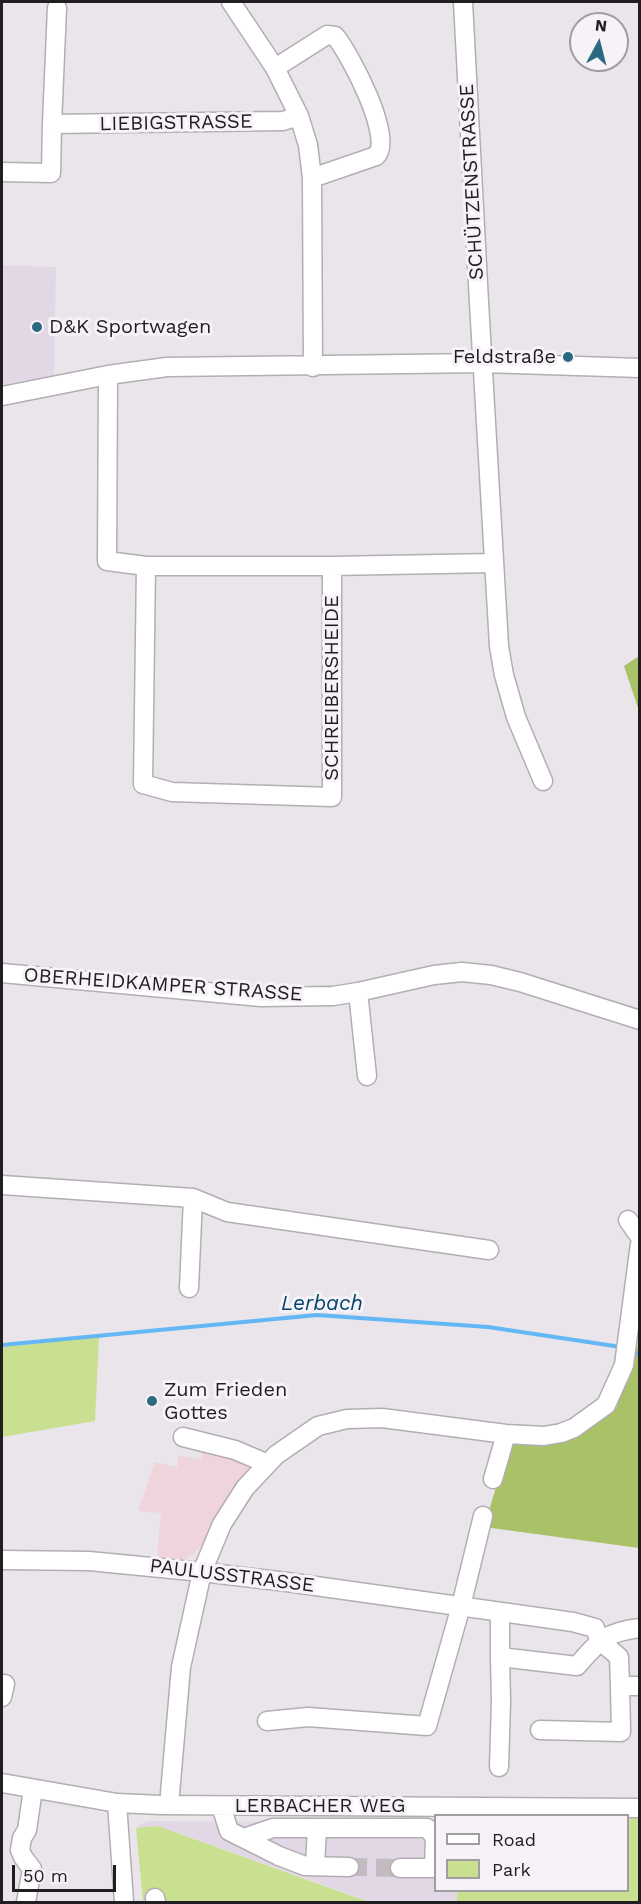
<!DOCTYPE html>
<html>
<head>
<meta charset="utf-8">
<style>
  body { margin:0 }
  #map { position:relative; width:641px; height:1904px; overflow:hidden; background:#eae4eb; font-family:"Work Sans",sans-serif }
  canvas { display:block }
  .frame { position:absolute; inset:0; border:3px solid #201e20; pointer-events:none }
  .legend { position:absolute; left:434px; top:1814px; width:195px; height:78px; box-sizing:border-box; background:#f7f1f8; border:2px solid #a19da2; margin:0; padding:8px 10px; list-style:none; font-size:18px; color:#201e20 }
  .legend li { display:flex; align-items:center; gap:12px; height:30px }
  .legend b { width:30px; border:2px solid #a19da2 }
  .north { position:absolute; left:569px; top:12px; width:60px; height:60px; box-sizing:border-box; background:#f7f1f8; border:2px solid #a19da2; border-radius:50%; rotate:7deg; font-size:16px; font-weight:700; line-height:24px; text-align:center; color:#201e20 }
  .north::after { content:''; display:block; margin:auto; width:21px; height:27px; background:#2b697f; clip-path:polygon(50% 0,100% 100%,50% 72%,0 100%) }
  .scale { position:absolute; left:12px; top:1865px; width:104px; height:27px; box-sizing:border-box; border:3px solid #201e20; border-top:0; padding-left:8px; font-size:18px; line-height:21px; white-space:nowrap; color:#201e20; -webkit-text-stroke:4px #f7f1f8; paint-order:stroke }
</style>
</head>
<body>
<div id="map">
<canvas width="641" height="1904"></canvas>
<div class="frame"></div>
<ul class="legend">
<li><b style="height:8px;background:#fff"></b>Road</li>
<li><b style="height:16px;background:#c9e090"></b>Park</li>
</ul>
<div class="north">N</div>
<div class="scale">50 m</div>
</div>
<script>
const ctx = document.querySelector('canvas').getContext('2d');
ctx.lineJoin = 'round';
function fillPath(path, color) {
  ctx.fillStyle = color;
  ctx.fill(path, 'evenodd');
}
function trace(path, color, width, dash) {
  ctx.strokeStyle = color;
  ctx.lineWidth = width;
  ctx.lineCap = dash ? 'butt' : 'round';
  ctx.setLineDash(dash || []);
  ctx.stroke(path);
}
function write(font, color, halo, rows, align = 'center') {
  ctx.font = font + ' "Work Sans",sans-serif';
  ctx.lineWidth = 6;
  ctx.setLineDash([]);
  ctx.textBaseline = 'middle';
  ctx.strokeStyle = halo;
  ctx.fillStyle = color;
  for (const [text, x, y, turn = 0] of rows) {
    ctx.save();
    ctx.translate(x, y);
    ctx.rotate((+turn || 0) * Math.PI / 180);
    ctx.textAlign = isNaN(turn) ? turn : align;
    if (halo) ctx.strokeText(text, 0, 0);
    ctx.fillText(text, 0, 0);
    ctx.restore();
  }
}
const built = new Path2D(`
  M2,265l54,2 -2,109 -52,8z
  M150,1821l285,2 1,67 21,1v11h-86l-213,-76 -22,2 4,-4z`);
const education = new Path2D(`
  M202,1449l54,13 -43,61 -11,23 -7,7 -9,5 -9,3 -20,-3 4,-45 -23,-2 17,-49 22,5 1,-11 23,3z`);
const green = new Path2D(`
  M99,1337l-4,84 -93,16v-90z
  M637,1814l3,10 -1,78h-182v-11l171,-1v-74z
  M158,1826l194,70 19,6h-228l-7,-74z`);
const forest = new Path2D(`
  M639,656v55l-15,-45z
  M636,1346l3,1v201l-155,-21 26,-86 51,-1 55,-31z`);
const stream = new Path2D(`
  M2,1345l315,-30 171,12 133,20
  M631,1351l9,4`);
const minorTunnel = new Path2D(`
  M349,1867l51,1`);
const minor = new Path2D(`
  M231,2l44,66 24,48 9,29 4,33 1,189
  M463,2c10,215 24,429 36,644l5,29 12,42 27,64
  M275,68l52,-33 8,1c14,16 60,103 41,120l-64,22
  M52,124l5,-116
  M2,172l49,1 1,-49 231,-3 16,-5
  M108,375l-1,186 39,5h186
  M2,396l106,-21 59,-8 317,-4 156,5
  M146,566l-3,218 29,8 160,5v-231l162,-3
  M2,973l259,24 72,-1 25,-4 76,-17 28,-3 29,3 29,7 120,38
  M358,992l9,84
  M2,1185l191,13 34,14 262,38
  M628,1220l12,17
  M189,1288l4,-90
  M183,1437l52,13 33,14
  M493,1479l13,-45
  M2,1560l87,1 113,11 85,10 286,40 22,6 4,12 20,17 1,29h20
  M500,1657v-45
  M2,1697l3,-13
  M267,1721l41,-4 119,9 34,-120 22,-90
  M540,1730l81,2 -1,-46
  M499,1767l2,-65 -1,-45 77,9c22,-25 28,-34 63,-38
  M2,1783l115,20 44,2 479,3
  M117,1803l7,99
  M169,1805l12,-138 21,-95 20,-48 23,-36 31,-33 42,-29 29,-7 35,-1 124,16 38,2 17,-3 13,-5 32,-23 18,-40 16,-121
  M221,1806l8,25 50,25 26,10 44,1
  M244,1838l29,-10h154l8,9 -1,31h-34
  M315,1866l2,-38
  M155,1898l1,4
  M26,1902l6,-33 -9,-12 -3,-7 2,-12 5,-8 6,-41`);
const markers = [
  [37,327,6,"#2b697f"],
  [568,357,6,"#2b697f"],
  [152,1401,6,"#2b697f"]
];
const streetNames = [
  ["LIEBIGSTRASSE",176,123,-1],
  ["SCHÜTZENSTRASSE",472,182,-93],
  ["SCHREIBERSHEIDE",332,688,-90],
  ["OBERHEIDKAMPER STRASSE",163,985,4],
  ["PAULUSSTRASSE",232,1576,7],
  ["LERBACHER WEG",320,1806]
];
const poiNames = [
  ["D&K Sportwagen",49,327],
  ["Feldstraße",556,357,"right"],
  ["Zum Frieden",164,1390],
  ["Gottes",164,1413]
];
const waterNames = [
  ["Lerbach",322,1304]
];
fillPath(built, '#e2d8e5');
fillPath(education, '#efd5db');
fillPath(green, '#c9e090');
fillPath(forest, '#a9c267');
trace(stream, '#63b7f5', 4);
trace(minorTunnel, '#c2bcc2', 18, [18, 9]);
trace(minor, '#b3adb4', 21);
trace(minor, '#fff', 18);
for (const [x, y, r, color] of markers) {
  const dot = new Path2D();
  dot.arc(x, y, r, 0, 2 * Math.PI);
  ctx.fillStyle = color;
  ctx.fill(dot);
  trace(dot, '#f7f1f8', 2);
}
write('20px', '#201e20', '#f7f1f8', streetNames);
write('20px', '#201e20', '#f7f1f8', poiNames, 'left');
write('italic 21px', '#00466d', '#f7f1f8', waterNames);
</script>
</body>
</html>
